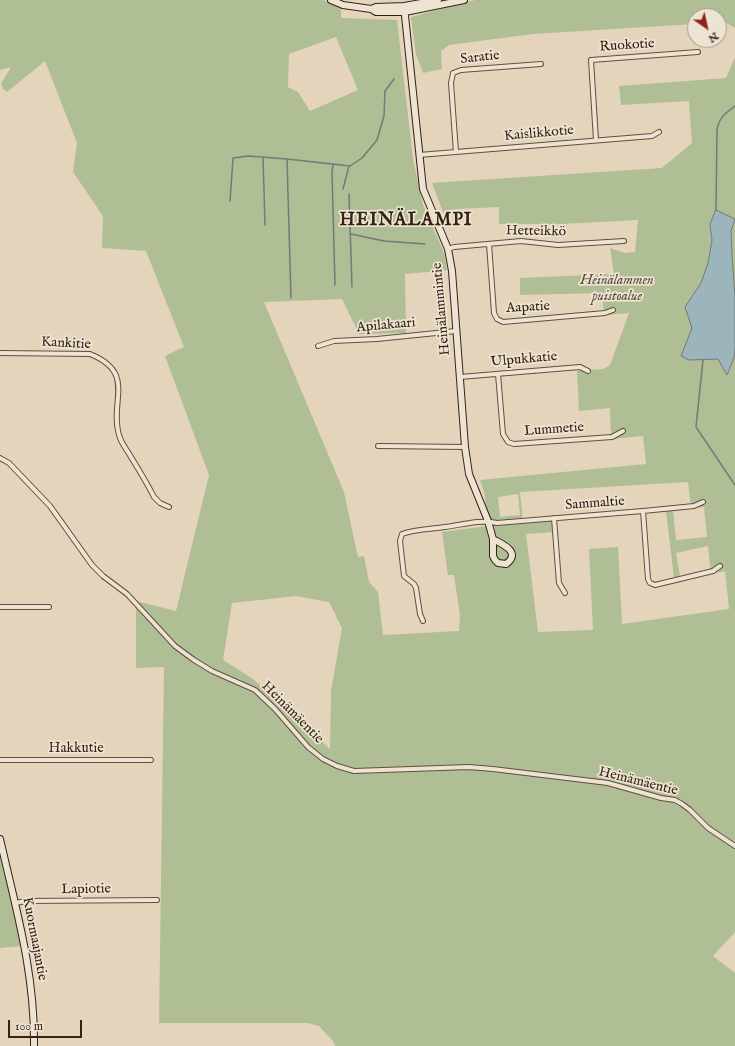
<!DOCTYPE html>
<html>
<head>
<meta charset="utf-8">
<style>
  body { margin:0 }
  #map { position:relative; width:735px; height:1046px; overflow:hidden; background:#e4d4bc; font-family:"IM FELL English",serif }
  canvas { display:block }
  .north { position:absolute; left:687px; top:8px; width:40px; height:40px; box-sizing:border-box; background:#ede3d3; border:1px solid #a49686; border-radius:50%; rotate:146deg; font-size:11px; font-weight:700; line-height:16px; text-align:center; color:#362213 }
  .north::after { content:''; display:block; margin:auto; width:14px; height:18px; background:#8f2418; clip-path:polygon(50% 0,100% 100%,50% 72%,0 100%) }
  .scale { position:absolute; left:8px; top:1020px; width:74px; height:18px; box-sizing:border-box; border:2px solid #362213; border-top:0; padding-left:5px; font-size:12px; line-height:14px; white-space:nowrap; color:#362213; -webkit-text-stroke:3px #ede3d3; paint-order:stroke }
</style>
</head>
<body>
<div id="map">
<canvas width="735" height="1046"></canvas>
<div class="north">N</div>
<div class="scale">100 m</div>
</div>
<script>
const ctx = document.querySelector('canvas').getContext('2d');
ctx.lineJoin = 'round';
function fillPath(path, color) {
  ctx.fillStyle = color;
  ctx.fill(path, 'evenodd');
}
function trace(path, color, width, dash) {
  ctx.strokeStyle = color;
  ctx.lineWidth = width;
  ctx.lineCap = dash ? 'butt' : 'round';
  ctx.setLineDash(dash || []);
  ctx.stroke(path);
}
function write(font, color, halo, rows, align = 'center') {
  ctx.font = font + ' "IM FELL English",serif';
  ctx.lineWidth = 3.5;
  ctx.setLineDash([]);
  ctx.textBaseline = 'middle';
  ctx.strokeStyle = halo;
  ctx.fillStyle = color;
  for (const [text, x, y, turn = 0] of rows) {
    ctx.save();
    ctx.translate(x, y);
    ctx.rotate((+turn || 0) * Math.PI / 180);
    ctx.textAlign = isNaN(turn) ? turn : align;
    if (halo) ctx.strokeText(text, 0, 0);
    ctx.fillText(text, 0, 0);
    ctx.restore();
  }
}
const green = new Path2D(`
  M0,0h323l18,7v11l56,2 16,139 10,46 21,48 3,17 -42,4 1,59 -47,1 -17,-35 -78,3 80,190 14,65 6,-1 5,26 9,10 5,43 76,-4 1,-15 -6,-41h-6l-6,-43 45,-6 -2,-31 -5,-15 166,-16 -3,-28 -32,3 -1,-31 -31,3 -2,-40 26,-2 7,-4 19,-52 -25,2 -2,-22 -82,2v-17l94,-4 -4,-26 15,5 10,-1 3,-32 -77,4h-62v-17l-43,2 -13,3 -11,-29 230,-15 30,-25 -3,-42 -68,4 -2,-19 107,-8 9,-21v239l-3,-41 -1,-24 4,-12 -25,6 2,15 -4,23 27,52v617l-22,24 22,17v73h-400l-1,-4 -15,-16 -11,-3h-149l5,-356 -28,1v-67l40,10 33,-136 -44,-119 19,-9 -38,-96 -44,-3 1,-32 -30,-44 4,-29 -32,-82 -38,31 -4,-3 -2,-5 10,-17 -11,3zM336,37l22,53 -48,21 -12,-19 -10,-5 1,-33zM688,482l3,26 13,-1 3,30 -31,3 -3,-30 -7,1 8,67 6,-2 -4,-23 32,-7 3,28 14,-3 4,38 -107,15 -4,-77 -29,2 4,81 -55,2 -12,-98 27,-2 -2,-13 -28,2 -3,-29zM518,494l2,21 -20,2 -2,-20zM296,596l33,6 13,26 -11,63 -1,58 -77,-70 -30,-19 9,-57z
  M475,0h260v28l-10,-6h-6v-6h-24v8l-162,10 -84,11 -8,6 1,18 -19,4 -7,-19 -5,-37z
  M0,855l22,91 -22,2z`);
const water = new Path2D(`
  M716,210l19,9 -4,12 1,24 3,41v51l-1,11 -7,17 -9,-16 -29,1 -8,-4 11,-28 -7,-21 16,-24 7,-20 4,-23 -2,-15z`);
const stream = new Path2D(`
  M263,157l2,68
  M287,159l4,139
  M333,165l-1,7 3,113
  M343,189l6,-23
  M349,194l3,93
  M230,201l3,-43 15,-2 39,3 63,7 12,-8 15,-18 7,-24 1,-25 9,-12
  M716,210l1,-80c2,-12 8,-17 18,-24
  M351,234l33,7 41,3
  M703,360l-7,67 39,58`);
const street = new Path2D(`
  M596,140l-5,-80 107,-8
  M456,152l-5,-69 2,-10 8,-3 80,-6
  M419,155l233,-19 7,-4
  M489,244l5,69 3,6 6,3 102,-9 8,-3
  M448,249l6,-2 67,-6 37,4 66,-4
  M318,346l16,-5 43,-2 79,-8
  M0,353l90,1c47,19 19,47 29,81 2,8 8,15 12,22 8,13 16,26 23,40l6,6 9,4
  M498,374l5,60 5,8 6,2 98,-7 11,-6
  M460,377l120,-10 8,4
  M378,446l87,1
  M0,458l9,5 41,43 42,59 11,11 24,18 48,52 19,14 18,11 43,19 20,19 33,38 15,12 14,7 17,5 115,-4 24,2 115,14 53,15 14,2 7,4 8,6 18,18 27,18
  M643,511l5,68 2,4 5,2 58,-14 7,-5
  M554,518l5,65 6,10
  M0,607h49
  M423,621l-3,-7 -4,-26 -2,-4 -10,-8 -4,-35 2,-7c13,-5 29,-5 43,-7 17,-2 34,-8 52,-4l146,-12 51,-5 9,-4
  M0,760h151
  M15,903l11,-2 131,-1`);
const secondary = new Path2D(`
  M331,0l12,5 28,4 5,3h29l59,-12
  M404,6l19,183 25,60 4,22 13,176 4,27 19,47 5,18v17l2,4 3,3 8,1c16,-12 -4,-20 -13,-25
  M371,9l5,-2 28,-1 34,-6
  M0,839c16,70 35,134 34,207`);
const streetNames = [
  ["Ruokotie",627,46,-4],
  ["Saratie",480,58,-6],
  ["Kaislikkotie",539,134,-5],
  ["Hetteikkö",536,232,1],
  ["Aapatie",528,308,-3],
  ["Heinälammintie",442,309,-95],
  ["Apilakaari",386,326,-5],
  ["Kankitie",66,344,3],
  ["Ulpukkatie",524,360,-5],
  ["Lummetie",554,430,-4],
  ["Sammaltie",595,504,-4],
  ["Heinämäentie",292,713,45],
  ["Hakkutie",76,749],
  ["Heinämäentie",638,782,14],
  ["Lapiotie",86,890,-1],
  ["Kuormaajantie",34,939,79]
];
const parkNames = [
  ["Heinälammen",617,281],
  ["puistoalue",617,297]
];
const districtNames = [
  ["HEINÄLAMPI",406,221]
];
fillPath(green, '#afbe95');
fillPath(water, '#9cb5bd');
trace(water, '#737a79', 1);
trace(stream, '#737a79', 1.5);
trace(street, '#624e3d', 6);
trace(secondary, '#362213', 8);
trace(street, '#ede3d3', 4);
trace(secondary, '#ede3d3', 6);
write('14px', '#362213', '#ede3d3', streetNames);
write('italic 14px', '#544934', '#ede3d3', parkNames);
ctx.letterSpacing = '1px';
write('bold 18px', '#362213', '#ede3d3', districtNames);
ctx.letterSpacing = '0px';
</script>
</body>
</html>
